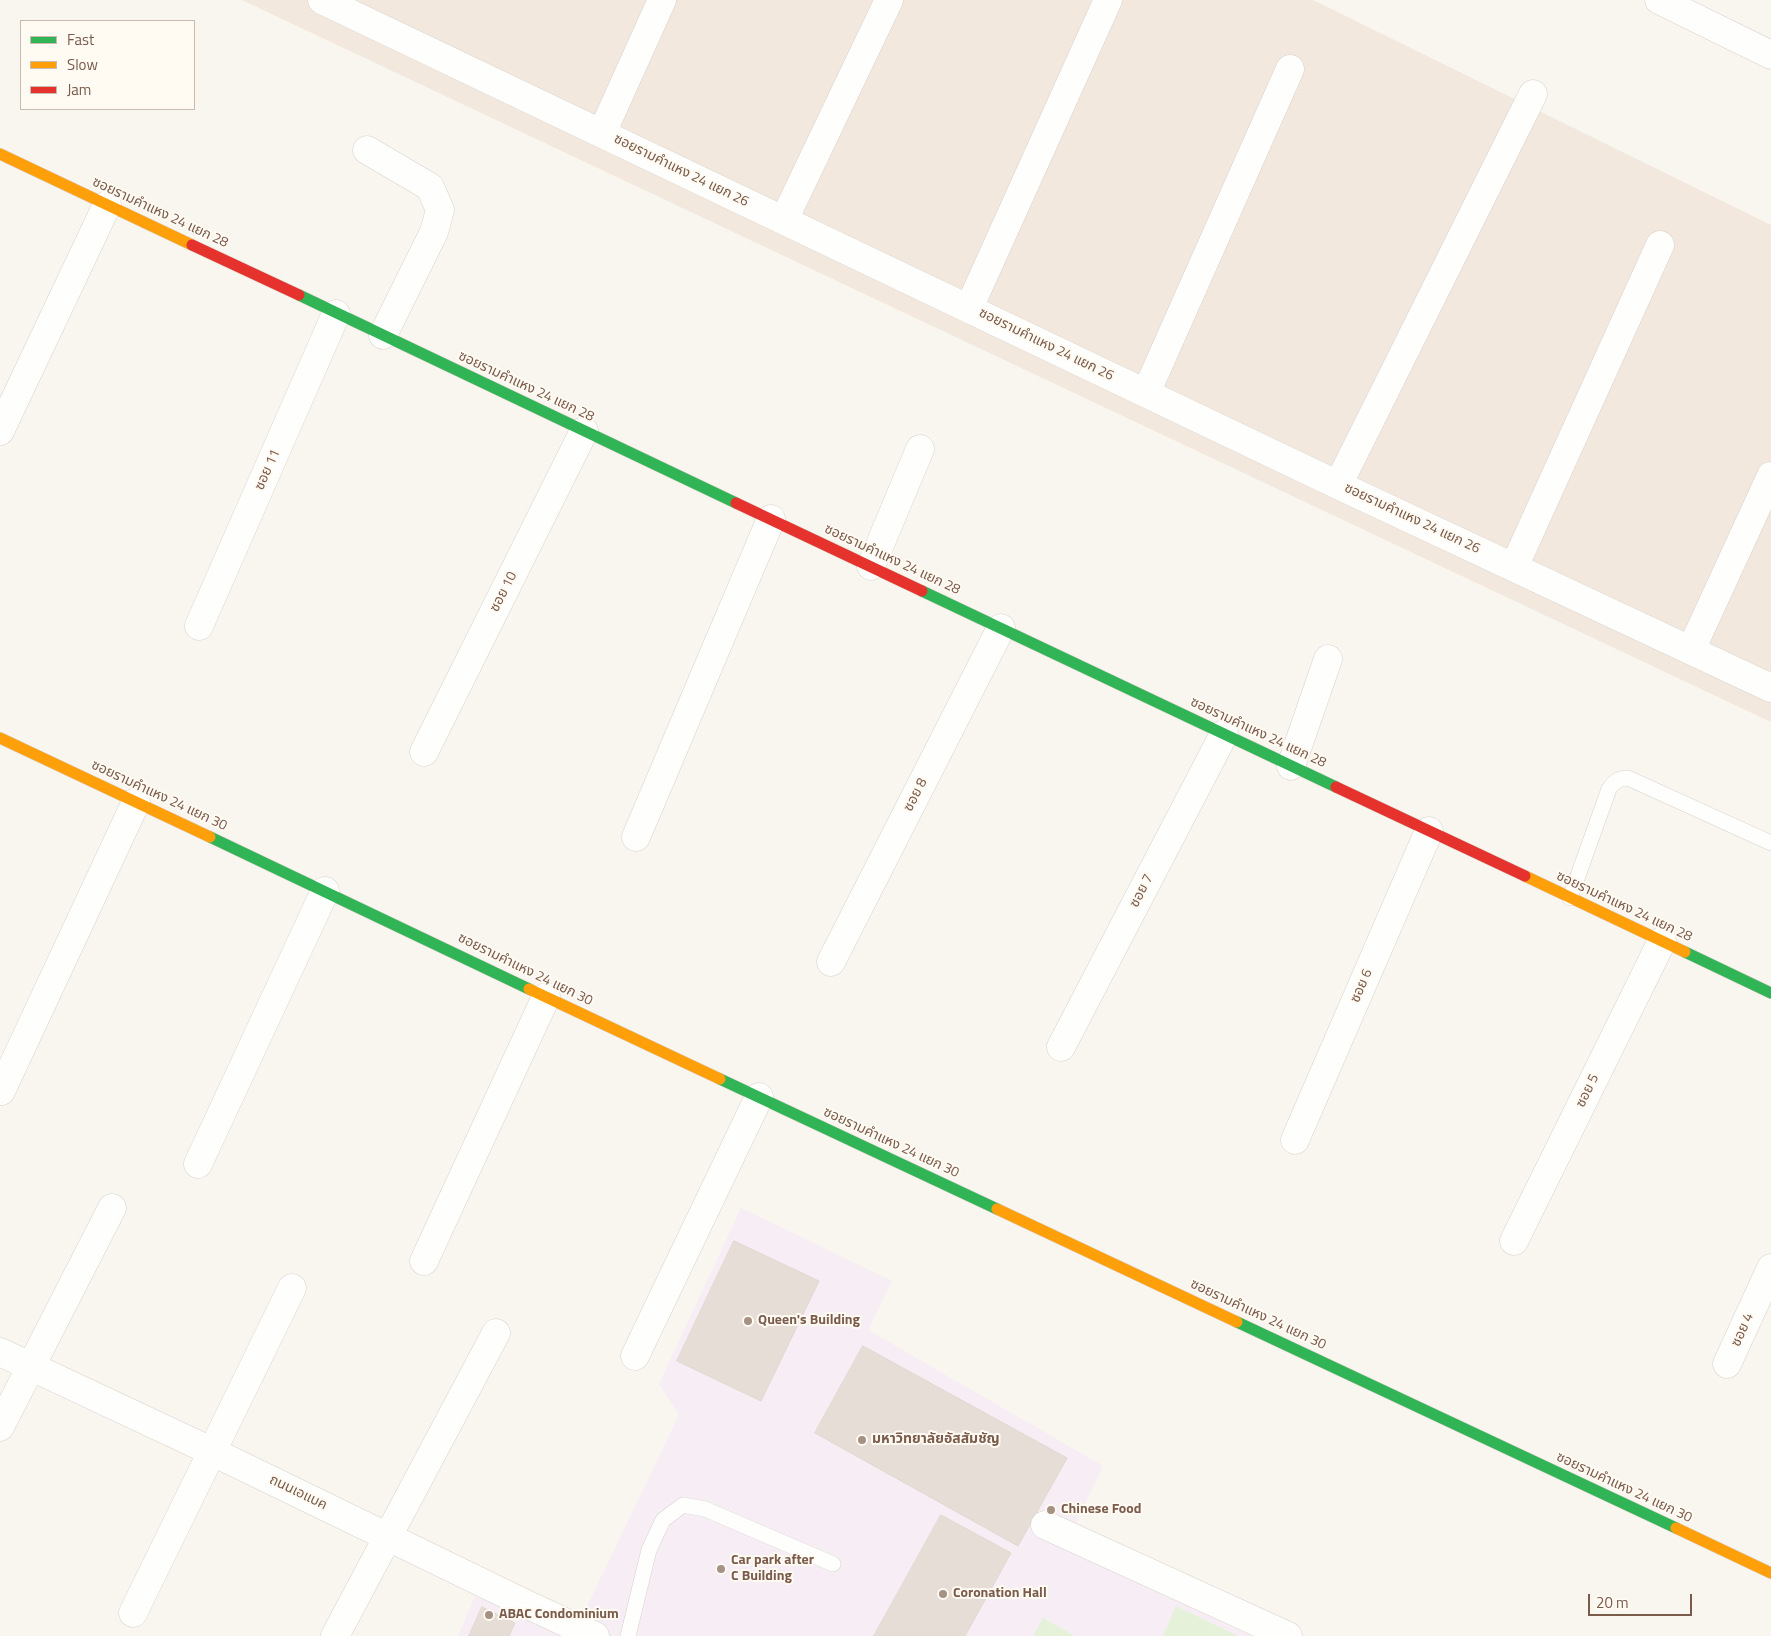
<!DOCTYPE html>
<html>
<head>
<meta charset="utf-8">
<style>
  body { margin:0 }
  #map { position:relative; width:1771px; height:1636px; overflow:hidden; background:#f9f5ef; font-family:"Titillium Web",sans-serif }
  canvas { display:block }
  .legend { position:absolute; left:20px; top:20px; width:175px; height:90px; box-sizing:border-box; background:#fffaf2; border:1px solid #cabab0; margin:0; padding:6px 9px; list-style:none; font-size:15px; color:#7a5b4c }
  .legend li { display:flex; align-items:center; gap:10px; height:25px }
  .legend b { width:25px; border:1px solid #cabab0 }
  .scale { position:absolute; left:1588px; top:1594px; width:104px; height:22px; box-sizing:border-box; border:2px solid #7a5b4c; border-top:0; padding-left:6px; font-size:15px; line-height:18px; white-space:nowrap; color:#7a5b4c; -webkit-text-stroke:4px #fffaf2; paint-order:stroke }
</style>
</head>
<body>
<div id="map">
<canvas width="1771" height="1636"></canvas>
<ul class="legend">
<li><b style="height:6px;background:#30b455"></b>Fast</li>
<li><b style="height:6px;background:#ff9f0a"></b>Slow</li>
<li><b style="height:6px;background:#e5322d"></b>Jam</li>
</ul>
<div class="scale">20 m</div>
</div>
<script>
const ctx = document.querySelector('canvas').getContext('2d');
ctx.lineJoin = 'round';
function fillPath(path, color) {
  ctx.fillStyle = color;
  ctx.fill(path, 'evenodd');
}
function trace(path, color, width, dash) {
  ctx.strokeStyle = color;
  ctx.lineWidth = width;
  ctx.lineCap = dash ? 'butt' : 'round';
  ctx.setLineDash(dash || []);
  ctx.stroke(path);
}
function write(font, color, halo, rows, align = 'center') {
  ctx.font = font + ' "Titillium Web","Noto Sans Thai",sans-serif';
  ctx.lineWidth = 4;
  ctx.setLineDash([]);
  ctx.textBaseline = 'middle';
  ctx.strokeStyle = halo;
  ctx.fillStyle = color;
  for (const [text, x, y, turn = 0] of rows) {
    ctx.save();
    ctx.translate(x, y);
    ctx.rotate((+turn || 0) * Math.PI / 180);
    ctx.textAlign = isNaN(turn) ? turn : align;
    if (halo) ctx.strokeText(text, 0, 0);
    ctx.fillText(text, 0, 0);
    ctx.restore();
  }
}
const residential = new Path2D(`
  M242,0h1071l458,225v497z`);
const education = new Path2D(`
  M741,1208l151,73 -24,49 235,136 -39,82 188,88h-794l17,-39 108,18 96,-200 -20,-31z`);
const green = new Path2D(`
  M1176,1606l62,30h-75z
  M1043,1618l32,18h-42z`);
const building = new Path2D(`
  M734,1241l85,40 -58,120 -84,-40z
  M863,1346l204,112 -49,88 -203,-113z
  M941,1515l70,38 -46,83h-91z
  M482,1607l33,16 -6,13h-40z`);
const lane = new Path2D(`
  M1570,898l39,-109c5,-7 9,-11 19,-11l143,65
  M628,1636l21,-86 14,-30 20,-15 22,4 128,55`);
const street = new Path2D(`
  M322,0l1016,485 433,203
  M1659,0l112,55
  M602,133l60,-133
  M367,150l63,37 10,23 -6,22 -51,103
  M784,220l105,-220
  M969,308l139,-308
  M1146,393l144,-324
  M0,431l107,-226
  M1338,485l195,-391
  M871,566l49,-117
  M1514,567l146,-322
  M199,626l137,-312
  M1691,650l80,-174
  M424,752l160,-321
  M1291,766l37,-107
  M636,837l135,-318
  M831,962l170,-334
  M1061,1047l163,-313
  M1,1091l135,-289
  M1295,1140l134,-309
  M198,1164l127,-273
  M1514,1241l148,-300
  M424,1261l122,-264
  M0,1352l213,100 313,152 69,32
  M635,1356l124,-259
  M1727,1364l44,-96
  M0,1427l112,-219
  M1045,1525l243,111
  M133,1613l159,-325
  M335,1636l161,-303`);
const fast = new Path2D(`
  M299,295l437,208
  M922,591l414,196
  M210,837l319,152
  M1685,952l86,41
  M720,1079l277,130
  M1237,1322l439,206`);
const slow = new Path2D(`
  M0,154l192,91
  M0,738l210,99
  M1525,876l160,76
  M529,989l191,90
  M997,1209l240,113
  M1676,1528l95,45`);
const jam = new Path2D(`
  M192,245l107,50
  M736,503l186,88
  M1336,787l189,89`);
const markers = [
  [748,1321,5,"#a69185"],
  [862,1440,5,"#a69185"],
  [1051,1510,5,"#a69185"],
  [721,1569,5,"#a69185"],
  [943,1594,5,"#a69185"],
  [489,1615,5,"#a69185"]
];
const streetNames = [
  ["ซอยรามคำแหง 24 แยก 26",681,171,26],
  ["ซอยรามคำแหง 24 แยก 28",160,213,25],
  ["ซอยรามคำแหง 24 แยก 26",1046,345,26],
  ["ซอยรามคำแหง 24 แยก 28",526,387,25],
  ["ซอย 11",268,470,-66],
  ["ซอยรามคำแหง 24 แยก 26",1412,519,25],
  ["ซอยรามคำแหง 24 แยก 28",892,560,25],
  ["ซอย 10",504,592,-63],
  ["ซอยรามคำแหง 24 แยก 28",1258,733,25],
  ["ซอย 8",916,795,-63],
  ["ซอยรามคำแหง 24 แยก 30",159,796,25],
  ["ซอย 7",1142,891,-63],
  ["ซอยรามคำแหง 24 แยก 28",1624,907,25],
  ["ซอยรามคำแหง 24 แยก 30",525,970,26],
  ["ซอย 6",1362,986,-67],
  ["ซอย 5",1588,1091,-64],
  ["ซอยรามคำแหง 24 แยก 30",891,1143,25],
  ["ซอยรามคำแหง 24 แยก 30",1258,1315,25],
  ["ซอย 4",1743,1330,-66],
  ["ซอยรามคำแหง 24 แยก 30",1624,1488,25],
  ["ถนนเอแบค",298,1493,26]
];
const poiNames = [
  ["Queen's Building",758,1321],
  ["มหาวิทยาลัยอัสสัมชัญ",872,1440],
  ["Chinese Food",1061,1510],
  ["Car park after",731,1561],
  ["C Building",731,1577],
  ["Coronation Hall",953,1594],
  ["ABAC Condominium",499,1615]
];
fillPath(residential, '#f2e8dd');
fillPath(education, '#f6edf5');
fillPath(green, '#e6f1da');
fillPath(building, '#e6ddd6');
trace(building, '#e2d8d1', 1);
trace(lane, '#d9d2cd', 16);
trace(street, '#d9d2cd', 29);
trace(fast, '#d9d1cb', 12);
trace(slow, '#d9d1cb', 12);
trace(jam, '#d9d1cb', 12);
trace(lane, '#fefefd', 15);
trace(street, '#fefefd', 28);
trace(fast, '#30b455', 11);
trace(slow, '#ff9f0a', 11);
trace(jam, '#e5322d', 11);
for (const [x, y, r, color] of markers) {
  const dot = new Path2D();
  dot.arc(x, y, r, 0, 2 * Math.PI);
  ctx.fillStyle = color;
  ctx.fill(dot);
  trace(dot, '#fffaf2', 2);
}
write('14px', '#7a5b4c', '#fffaf2', streetNames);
write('bold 14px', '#7a5b4c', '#fffaf2', poiNames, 'left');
</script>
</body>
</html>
